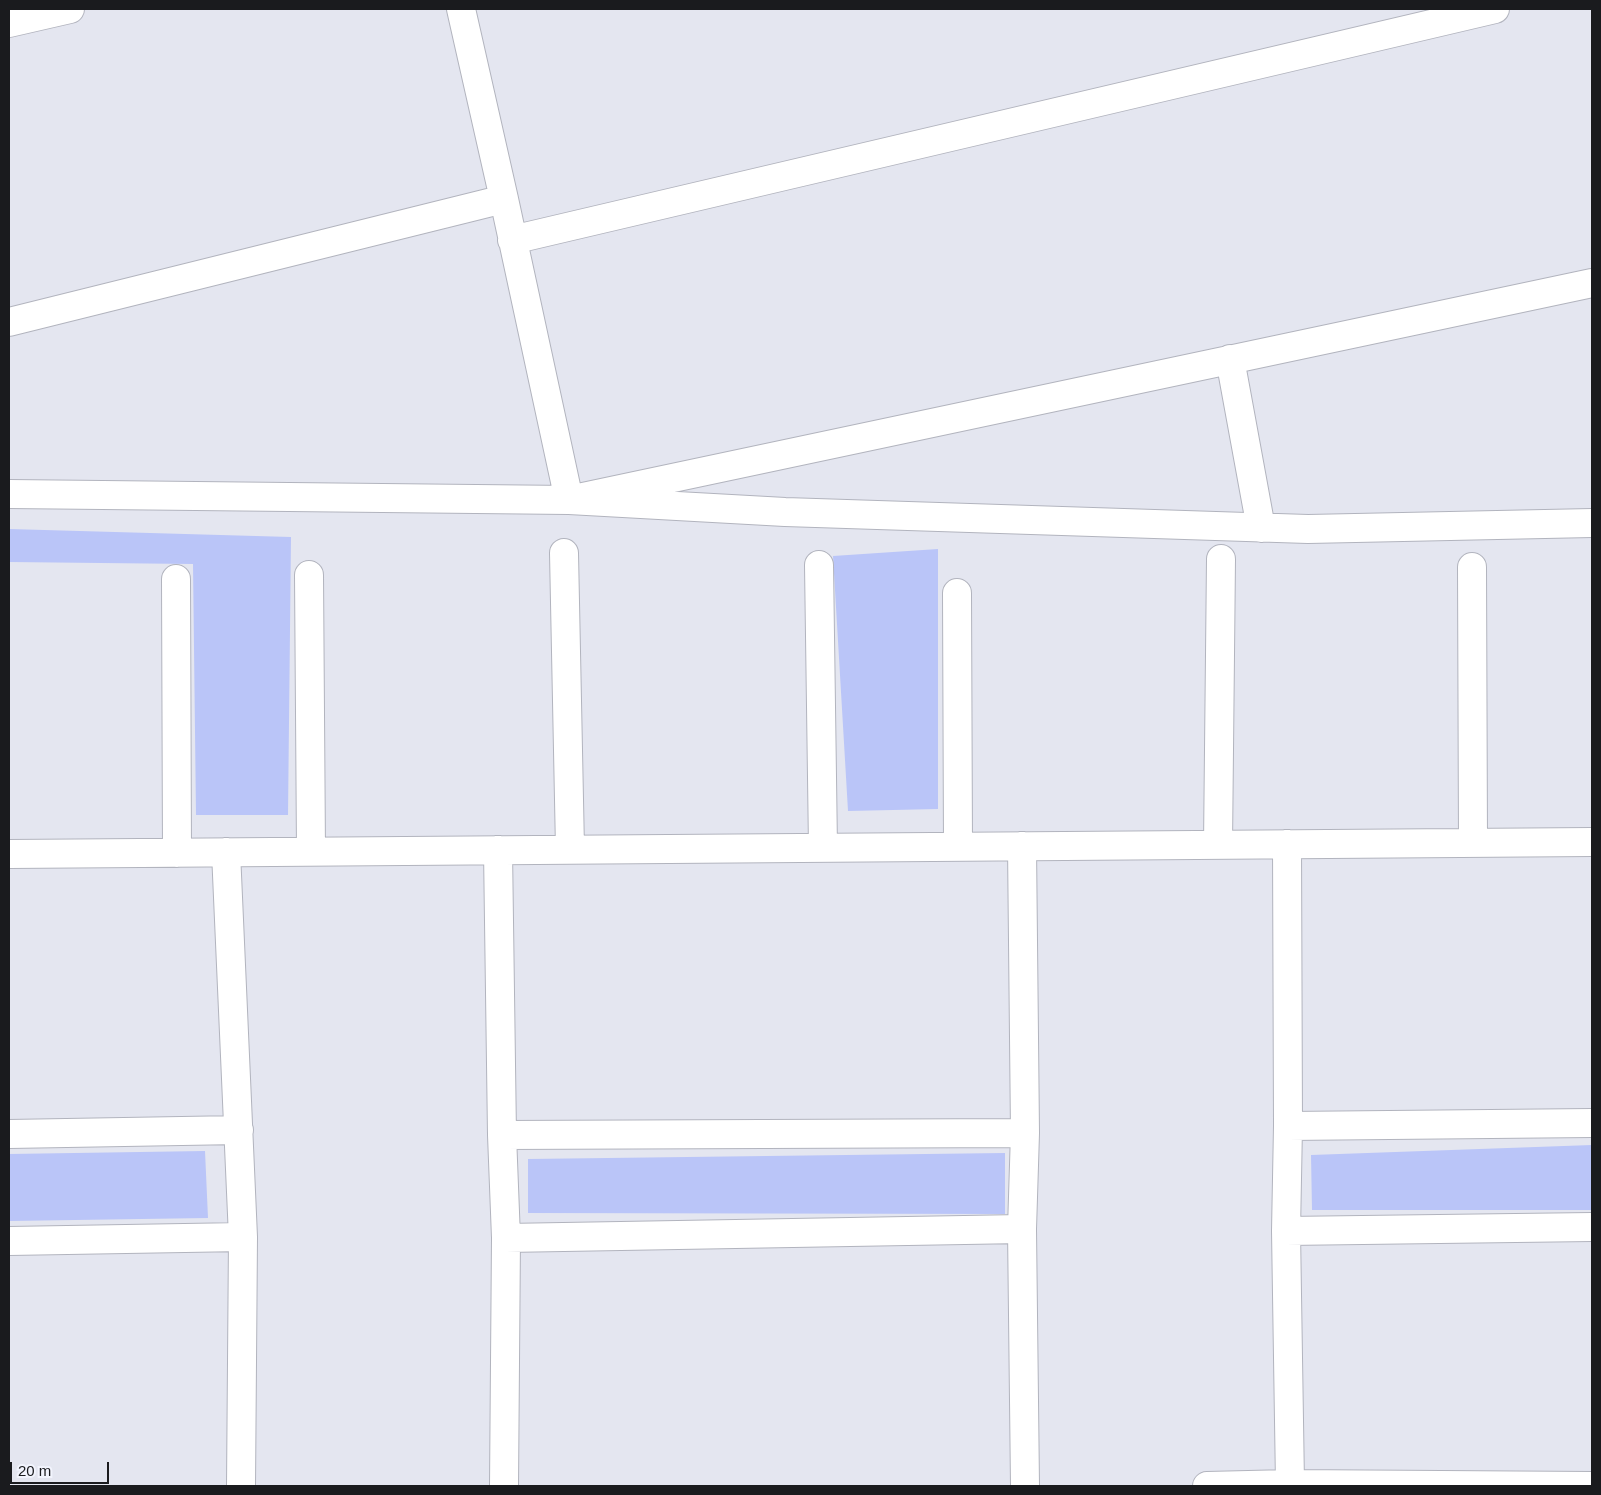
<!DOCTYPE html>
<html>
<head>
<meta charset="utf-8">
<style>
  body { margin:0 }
  #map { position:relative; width:1601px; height:1495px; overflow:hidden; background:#e4e6f0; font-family:Helvetica,sans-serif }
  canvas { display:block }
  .frame { position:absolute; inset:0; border:10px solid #1a1b1e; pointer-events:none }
  .scale { position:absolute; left:10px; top:1462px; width:99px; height:22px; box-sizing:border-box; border:2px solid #1a1b1e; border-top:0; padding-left:6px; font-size:15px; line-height:18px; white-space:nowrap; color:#1a1b1e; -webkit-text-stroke:4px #f2f4fd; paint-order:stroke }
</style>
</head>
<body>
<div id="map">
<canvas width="1601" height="1495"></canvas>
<div class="frame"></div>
<div class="scale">20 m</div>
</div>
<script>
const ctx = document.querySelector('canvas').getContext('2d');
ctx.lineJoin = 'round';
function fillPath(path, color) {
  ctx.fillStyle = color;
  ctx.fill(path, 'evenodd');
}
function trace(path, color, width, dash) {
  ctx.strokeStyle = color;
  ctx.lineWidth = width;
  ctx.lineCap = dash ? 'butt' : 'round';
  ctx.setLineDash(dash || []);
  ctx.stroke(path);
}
const green = new Path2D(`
  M9,529l282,8 -3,278h-92l-3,-251 -184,-2z
  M938,549v260l-90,2 -15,-255z
  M1592,1145v65h-280l-1,-55z
  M205,1151l3,67 -199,3v-67z
  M1005,1153v61l-477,-1v-54z`);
const minor = new Path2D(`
  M461,9l43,190 65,301 216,12 523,17 284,-6
  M9,23l61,-14
  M512,240l983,-231
  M9,322l495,-123
  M1230,359l31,169
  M9,494l560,6 1023,-217
  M564,553l6,296
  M819,565l4,283
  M1472,567l1,276
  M309,575l2,276
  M176,579l1,274
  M957,593l1,254
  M1287,844l1,282 -2,105 4,253
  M1218,845l3,-286
  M1022,846l3,287 -3,96 3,257
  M498,850l4,285 4,103 -2,248
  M226,852l17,385 -2,249
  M9,854l1583,-12
  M1288,1126l304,-3
  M9,1134l230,-4
  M502,1135l523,-2
  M1286,1231l306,-4
  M506,1238l516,-9
  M9,1241l234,-4
  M1207,1486l83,-2 302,2`);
fillPath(green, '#bac5f8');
trace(minor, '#b2b4be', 30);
trace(minor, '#fff', 28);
</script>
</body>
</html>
